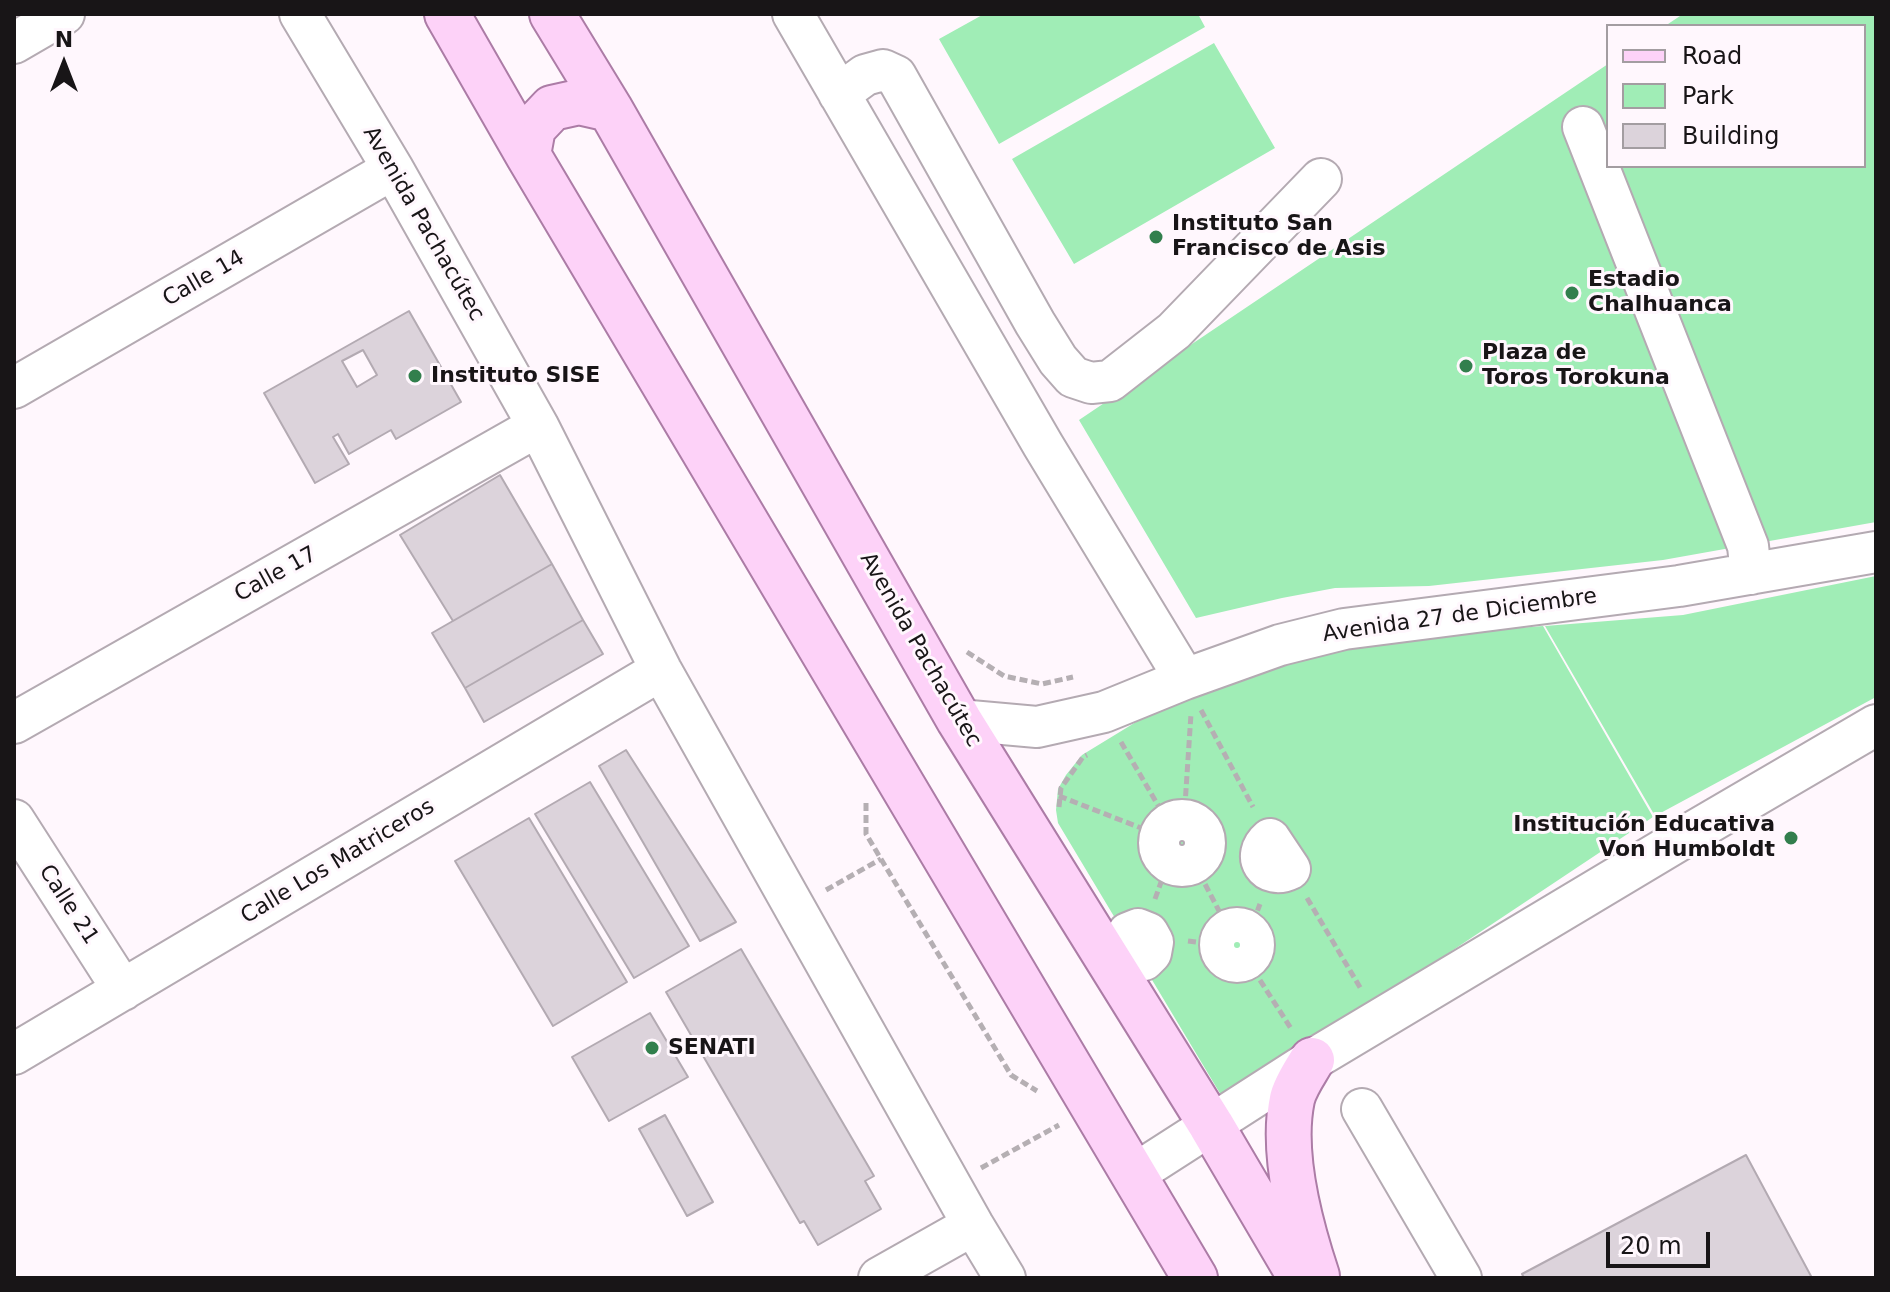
<!DOCTYPE html>
<html>
<head>
<meta charset="utf-8">
<style>
  body { margin:0 }
  #map { position:relative; width:1890px; height:1292px; overflow:hidden; background:#fff7fd; font-family:"DejaVu Sans",sans-serif }
  canvas { display:block }
  .frame { position:absolute; inset:0; border:16px solid #181517; pointer-events:none }
  .legend { position:absolute; left:1606px; top:24px; width:260px; height:144px; box-sizing:border-box; background:#fff7fd; border:2px solid #a39da1; margin:0; padding:10px 14px; list-style:none; font-size:24px; color:#181517 }
  .legend li { display:flex; align-items:center; gap:16px; height:40px }
  .legend b { width:40px; border:2px solid #a39da1 }
  .north { position:absolute; left:24px; top:24px; width:80px; height:80px; -webkit-text-stroke:6px #fff7fd; paint-order:stroke; rotate:0deg; font-size:22px; font-weight:700; line-height:32px; text-align:center; color:#181517 }
  .north::after { content:''; display:block; margin:auto; width:28px; height:36px; background:#181517; clip-path:polygon(50% 0,100% 100%,50% 72%,0 100%) }
  .scale { position:absolute; left:1606px; top:1232px; width:104px; height:36px; box-sizing:border-box; border:4px solid #181517; border-top:0; padding-left:10px; font-size:24px; line-height:28px; white-space:nowrap; color:#181517; -webkit-text-stroke:6px #fff7fd; paint-order:stroke }
</style>
</head>
<body>
<div id="map">
<canvas width="1890" height="1292"></canvas>
<div class="frame"></div>
<ul class="legend">
<li><b style="height:10px;background:#fdd2f8"></b>Road</li>
<li><b style="height:22px;background:#a0edb6"></b>Park</li>
<li><b style="height:22px;background:#dcd3db"></b>Building</li>
</ul>
<div class="north">N</div>
<div class="scale">20 m</div>
</div>
<script>
const ctx = document.querySelector('canvas').getContext('2d');
ctx.lineJoin = 'round';
function fillPath(path, color) {
  ctx.fillStyle = color;
  ctx.fill(path, 'evenodd');
}
function trace(path, color, width, dash) {
  ctx.strokeStyle = color;
  ctx.lineWidth = width;
  ctx.lineCap = dash ? 'butt' : 'round';
  ctx.setLineDash(dash || []);
  ctx.stroke(path);
}
function write(font, color, halo, rows, align = 'center') {
  ctx.font = font + ' "DejaVu Sans",sans-serif';
  ctx.lineWidth = 6;
  ctx.setLineDash([]);
  ctx.textBaseline = 'middle';
  ctx.strokeStyle = halo;
  ctx.fillStyle = color;
  for (const [text, x, y, turn = 0] of rows) {
    ctx.save();
    ctx.translate(x, y);
    ctx.rotate((+turn || 0) * Math.PI / 180);
    ctx.textAlign = isNaN(turn) ? turn : align;
    if (halo) ctx.strokeText(text, 0, 0);
    ctx.fillText(text, 0, 0);
    ctx.restore();
  }
}
const green = new Path2D(`
  M984,14h214l7,13 -206,117 -60,-105z
  M1683,14h193v508l-213,38 -234,26 -94,2 -53,10 -86,20 -117,-198 529,-356v102h256v-140h-199z
  M1214,43l61,105 -201,116 -62,-105z
  M1876,576v121l-221,119 -110,-190 138,-11z
  M1543,626l110,191 -272,181 -160,97 -163,-272 -2,-13 2,-21 8,-14 16,-20 113,-69 178,-46z`);
const building = new Path2D(`
  M409,311l52,91 -65,37 -5,-9 -42,24 -11,-20 -5,3 16,27 -34,19 -51,-90zM363,350l14,25 -20,12 -15,-26z
  M500,475l52,89 -99,57 -53,-86z
  M552,564l31,56 -118,68 -33,-55z
  M583,620l20,34 -119,68 -19,-34z
  M626,750l110,172 -36,19 -101,-175z
  M590,782l99,164 -55,32 -99,-164z
  M529,818l98,164 -74,44 -98,-165z
  M741,949l133,227 -9,5 16,28 -63,36 -14,-24 -4,2 -134,-231z
  M650,1013l38,64 -79,44 -37,-64z
  M665,1115l48,87 -26,14 -48,-87z
  M1746,1155l66,123h-288l-2,-4z`);
const path = new Path2D(`
  M967,652l37,24 38,8 31,-7
  M1201,710l52,97
  M1121,742l48,82
  M1059,796l100,39
  M866,803v31l15,25 130,216 26,16
  M1059,807l2,-19 22,-31 4,-2
  M1184,820l7,-106
  M1205,844l23,3
  M1194,863l35,67
  M826,890l55,-31
  M1307,898l54,91
  M1155,899l13,-36
  M1249,933l11,-29
  M1188,941l31,4
  M1247,960l45,70
  M981,1168l78,-43`);
const minor = new Path2D(`
  M300,14l93,155 145,257 123,244 312,555 32,53
  M793,14l250,431 142,234
  M14,43l50,-29
  M839,94l26,-19 18,-5 13,6 139,247 23,37 15,17 18,6 19,-2 64,-50 147,-152
  M1583,127l165,419 3,28
  M14,388l379,-219
  M959,720l78,7 67,-15 81,-33 95,-34 64,-16 335,-43 197,-34
  M14,723l524,-297
  M1159 843a23 23 0 1 1 46 0a23 23 0 1 1-46 0Z
  M14,820l109,170
  M1270,839l20,30c-24,12 -40,-13 -20,-30z
  M1220 945a17 17 0 1 1 34 0a17 17 0 1 1-34 0Z
  M1138,929l10,4 5,9 -2,11 -7,7 -16,-27z
  M14,1054l647,-384
  M1362,1109l99,169
  M1133,1175l179,-115 381,-228 183,-107
  M879,1278l94,-53`);
const major = new Path2D(`
  M447,14l81,141 667,1123
  M552,14l58,95 349,611 252,405 90,153
  M528,155l5,-27 19,-20 27,-6 31,7
  M1312,1060c-7,12 -17,26 -20,39 -11,53 8,126 25,177`);
const markers = [
  [1156,237,8,"#327f4d"],
  [1572,293,8,"#327f4d"],
  [1466,366,8,"#327f4d"],
  [415,376,8,"#327f4d"],
  [1791,838,8,"#327f4d"],
  [652,1048,8,"#327f4d"]
];
const streetNames = [
  ["Avenida Pachacútec",423,224,60],
  ["Calle 14",204,279,-30],
  ["Calle 17",276,575,-29],
  ["Avenida 27 de Diciembre",1460,616,-8],
  ["Avenida Pachacútec",920,650,60],
  ["Calle Los Matriceros",338,862,-31],
  ["Calle 21",68,905,57]
];
const poiNames = [
  ["Instituto San",1172,224],
  ["Francisco de Asis",1172,249],
  ["Estadio",1588,280],
  ["Chalhuanca",1588,305],
  ["Plaza de",1482,353],
  ["Toros Torokuna",1482,378],
  ["Instituto SISE",431,376],
  ["Institución Educativa",1775,825,"right"],
  ["Von Humboldt",1775,850,"right"],
  ["SENATI",668,1048]
];
fillPath(green, '#a0edb6');
fillPath(building, '#dcd3db');
trace(building, '#b3aab2', 2);
trace(minor, '#b4aab2', 44);
trace(major, '#ac7ca6', 48);
trace(path, '#b5afb3', 5, [8, 4]);
trace(minor, '#fff', 40);
trace(major, '#fdd2f8', 44);
for (const [x, y, r, color] of markers) {
  const dot = new Path2D();
  dot.arc(x, y, r, 0, 2 * Math.PI);
  ctx.fillStyle = color;
  ctx.fill(dot);
  trace(dot, '#fff7fd', 3);
}
write('22px', '#181517', '#fff7fd', streetNames);
write('bold 22px', '#181517', '#fff7fd', poiNames, 'left');
</script>
</body>
</html>
